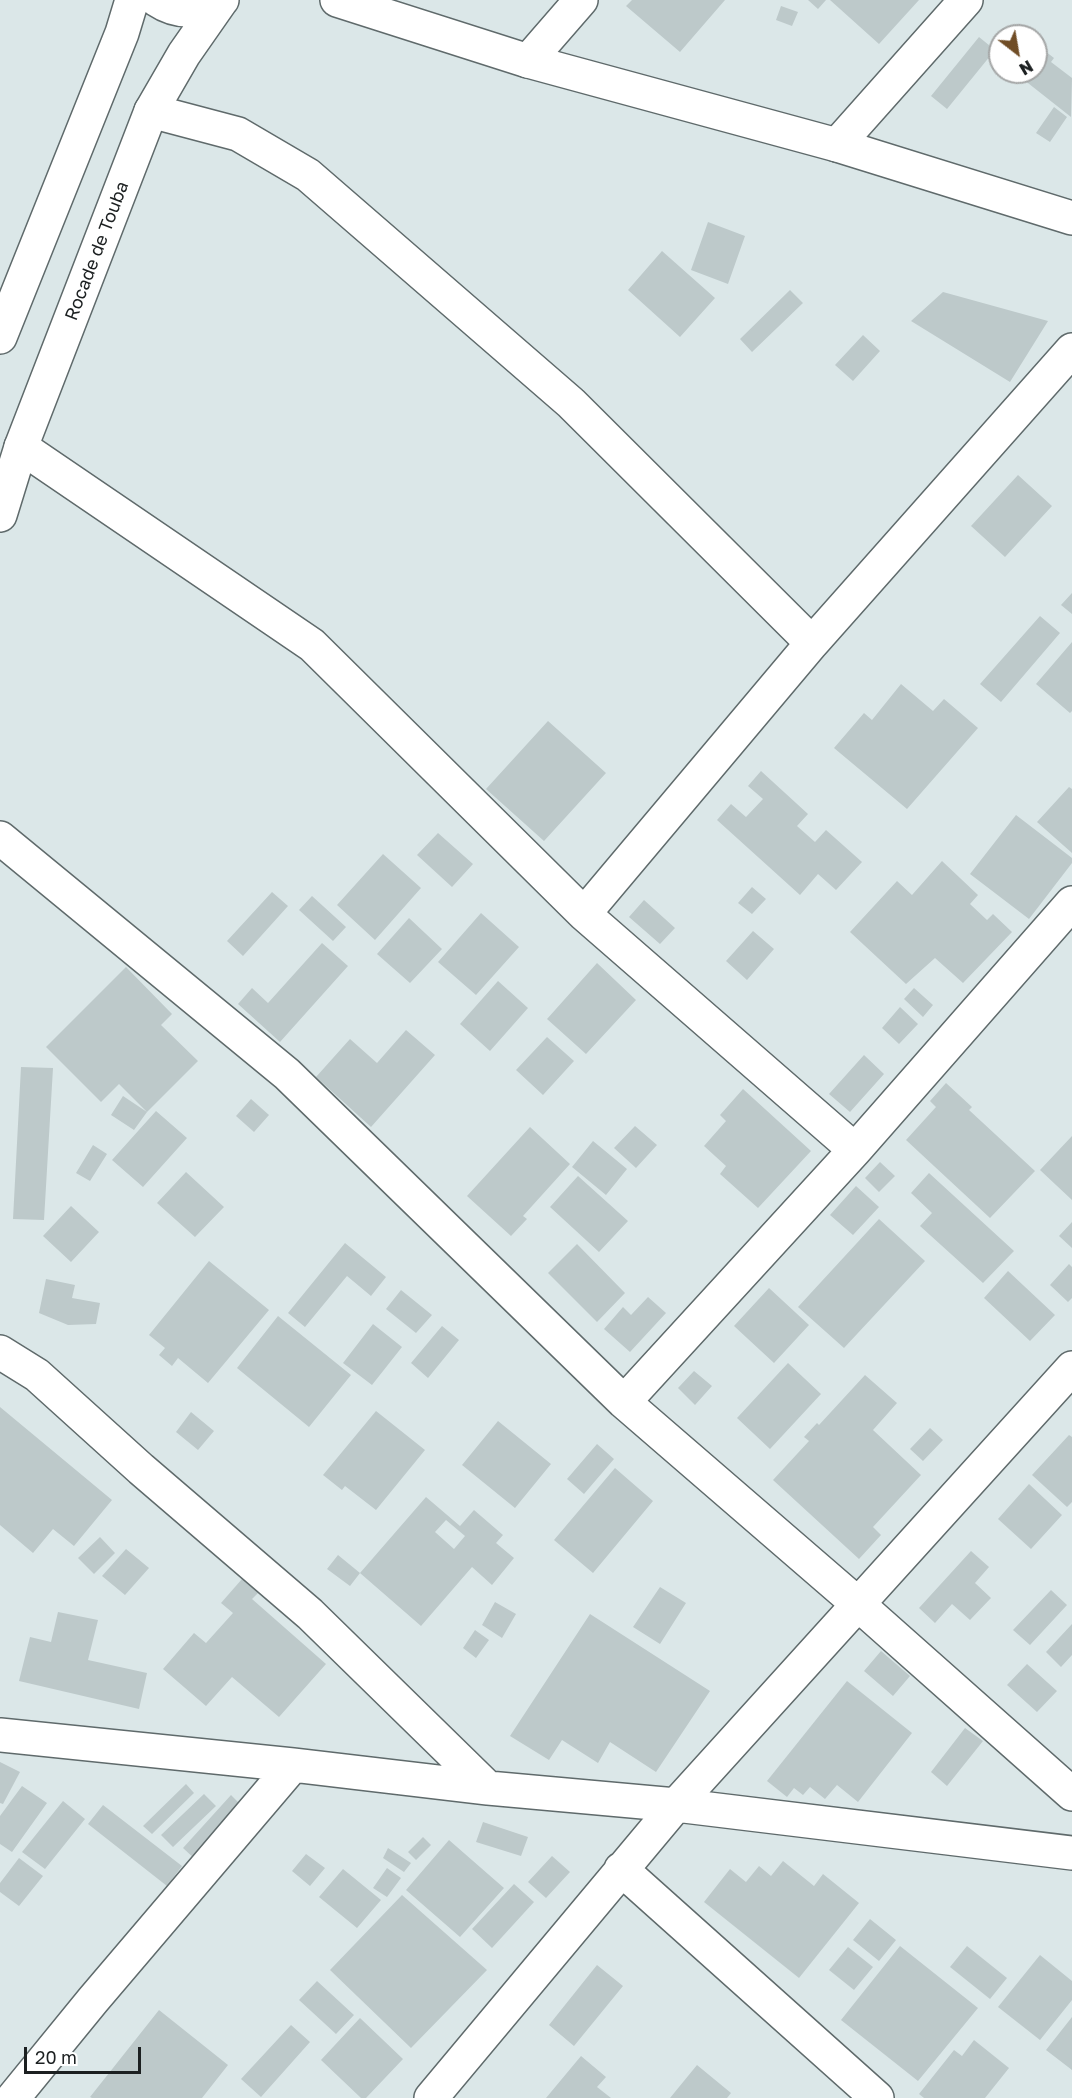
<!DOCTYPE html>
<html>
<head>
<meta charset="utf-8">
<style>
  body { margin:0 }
  #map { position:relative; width:1072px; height:2098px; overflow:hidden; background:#dbe7e8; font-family:"Golos Text",sans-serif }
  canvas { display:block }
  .north { position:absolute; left:988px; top:24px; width:60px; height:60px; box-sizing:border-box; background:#fff; border:2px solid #a4a6a6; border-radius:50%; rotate:149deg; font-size:16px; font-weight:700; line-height:24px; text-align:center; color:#1c2021 }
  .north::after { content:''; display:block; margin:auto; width:21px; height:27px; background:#704d26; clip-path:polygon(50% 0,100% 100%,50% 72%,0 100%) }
  .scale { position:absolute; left:24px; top:2047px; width:117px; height:27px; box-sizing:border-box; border:3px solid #1c2021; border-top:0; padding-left:8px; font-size:18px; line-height:21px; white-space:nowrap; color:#1c2021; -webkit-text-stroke:4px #fff; paint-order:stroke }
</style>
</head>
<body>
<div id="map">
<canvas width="1072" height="2098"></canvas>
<div class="north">N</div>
<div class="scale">20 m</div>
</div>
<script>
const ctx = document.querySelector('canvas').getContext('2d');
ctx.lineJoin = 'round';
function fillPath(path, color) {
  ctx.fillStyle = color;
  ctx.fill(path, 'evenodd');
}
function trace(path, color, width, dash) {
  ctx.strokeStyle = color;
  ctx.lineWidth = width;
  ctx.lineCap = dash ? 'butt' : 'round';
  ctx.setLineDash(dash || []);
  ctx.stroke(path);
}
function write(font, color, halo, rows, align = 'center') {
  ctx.font = font + ' "Golos Text",sans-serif';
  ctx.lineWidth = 4.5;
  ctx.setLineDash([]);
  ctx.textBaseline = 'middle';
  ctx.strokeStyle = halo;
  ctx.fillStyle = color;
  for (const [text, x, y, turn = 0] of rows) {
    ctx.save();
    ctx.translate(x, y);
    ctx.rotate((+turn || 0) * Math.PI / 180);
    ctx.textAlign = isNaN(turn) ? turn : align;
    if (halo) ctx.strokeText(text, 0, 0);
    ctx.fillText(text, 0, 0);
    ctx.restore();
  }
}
const building = new Path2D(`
  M632,0h93l-45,52 -54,-46z
  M808,0h18l-8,9z
  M830,0h89l-40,44z
  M781,6l17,6 -6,14 -16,-6z
  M979,37l16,13 -48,59 -16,-13z
  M1036,44l18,14 -3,4 21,16 -1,39 -57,-45h22z
  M1054,107l13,10 -17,25 -14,-9z
  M708,222l37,14 -17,48 -37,-14z
  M662,251l53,47 -35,39 -52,-47z
  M790,290l13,13 -51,49 -12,-13z
  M943,292l105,29 -38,61 -99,-61z
  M863,335l17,16 -27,30 -18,-16z
  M1018,475l34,31 -47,51 -34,-31z
  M1072,593v21l-11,-9z
  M1040,616l20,17 -59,69 -21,-18z
  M1072,642v69l-2,2 -34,-29z
  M901,684l32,27 11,-12 34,29 -71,81 -73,-61 30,-35 8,7z
  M548,721l58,52 -62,68 -58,-52z
  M761,771l47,43 -11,12 18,16 11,-12 36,32 -26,28 -18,-16 -18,21 -83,-75 14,-16 15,13 17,-18 -15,-13z
  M1069,787l3,2v64l-35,-31z
  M1016,815l56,43v5l-43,56 -59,-45z
  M438,833l35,31 -21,23 -35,-32z
  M383,854l38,34 -46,52 -38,-35z
  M942,861l36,34 -8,9 17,16 6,-6 19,18 -49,51 -28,-25 -29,26 -56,-52 47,-51 15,14z
  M752,887l14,12 -14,15 -14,-11z
  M272,892l16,14 -45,50 -16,-15z
  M312,896l34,31 -13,14 -34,-31z
  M644,900l31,28 -15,16 -31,-27z
  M481,913l38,34 -43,48 -38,-33z
  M409,918l33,31 -32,34 -33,-29z
  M753,931l21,18 -27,31 -21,-19z
  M322,943l26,23 -68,76 -42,-38 14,-16 16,15z
  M597,963l39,37 -50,54 -39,-35z
  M126,967l46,47 -11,11 37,36 -51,51 -28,-28 -18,18 -55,-55z
  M498,981l30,27 -38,43 -30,-27z
  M914,988l19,17 -10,12 -19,-18z
  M900,1007l18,17 -19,20 -17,-16z
  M406,1030l29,25 -64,72 -55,-50 34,-38 27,24z
  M547,1037l27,24 -31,34 -27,-25z
  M864,1055l20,19 -34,38 -21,-18z
  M21,1067l32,1 -9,152 -31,-1z
  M946,1083l26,24 -3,3 66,61 -45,47 -84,-78 30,-33 -6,-6z
  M743,1089l68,62 -53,57 -38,-34 6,-8 -22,-20 22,-25 -6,-6z
  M123,1096l24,16 -13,18 -23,-15z
  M251,1099l18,16 -15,17 -18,-16z
  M156,1111l31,27 -44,49 -31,-27z
  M635,1126l22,19 -21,23 -22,-20z
  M530,1127l40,37 -47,52 4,3 -16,17 -44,-40z
  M1072,1136v64l-32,-30z
  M593,1141l34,28 -21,26 -34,-28z
  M93,1145l14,9 -17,27 -14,-8z
  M880,1162l15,14 -16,16 -14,-14z
  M186,1172l38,35 -29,30 -38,-34z
  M929,1173l85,78 -31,32 -63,-57 12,-13 -21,-20z
  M578,1176l50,45 -29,31 -49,-45z
  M856,1186l23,21 -26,28 -23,-20z
  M71,1206l28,26 -28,30 -28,-26z
  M879,1219l46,42 -81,87 -46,-41z
  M1072,1222v26l-13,-12z
  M345,1243l41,34 -15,19 -24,-20 -42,51 -17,-14z
  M577,1244l48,49 -28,29 -49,-49z
  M209,1261l60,49 -61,73 -30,-25 -6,8 -13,-11 6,-7 -16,-13z
  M1069,1264l3,3v31l-4,4 -18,-17z
  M1008,1271l47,44 -25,26 -46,-43z
  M46,1279l29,6 -3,13 28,5 -4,21 -28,1 -29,-12z
  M769,1288l40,37 -35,38 -40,-37z
  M401,1290l31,25 -16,18 -30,-24z
  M648,1297l18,16 -36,39 -26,-23 19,-22 8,8z
  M278,1316l73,59 -42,52 -72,-59z
  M373,1324l29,23 -30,38 -29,-22z
  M442,1326l17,14 -31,38 -17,-15z
  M788,1363l33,31 -51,55 -33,-31z
  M694,1371l18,15 -17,19 -17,-17z
  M865,1375l32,28 -24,27 48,45 -48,52 8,8 -22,24 -86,-79 36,-39 -5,-4 13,-14 2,2z
  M0,1407l112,93 -38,46 -21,-17 -20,24 -33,-28z
  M376,1411l49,39 -49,60 -31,-24 -3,4 -19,-15z
  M191,1412l23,19 -16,19 -22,-18z
  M498,1421l53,43 -36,44 -53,-43z
  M930,1428l13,12 -20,21 -13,-12z
  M1069,1435l3,2v65l-5,5 -35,-32z
  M597,1444l17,15 -30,35 -17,-15z
  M615,1468l38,33 -60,72 -39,-33z
  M1029,1484l33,31 -31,34 -33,-30z
  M426,1497l34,29 14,-16 29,25 -7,8 18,15 -22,27 -20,-18 -51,59 -61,-53zM446,1520l19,16 -11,13 -19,-17z
  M100,1537l15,16 -21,21 -16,-16z
  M126,1549l23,19 -24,27 -23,-19z
  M971,1551l18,16 -14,16 16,15 -21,22 -18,-16 -17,19 -16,-15z
  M338,1555l22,18 -10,13 -23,-17z
  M242,1579l16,14 -6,6 74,65 -47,53 -47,-40 -26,29 -43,-37 31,-36 12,10 27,-30 -12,-10z
  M660,1587l26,16 -26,41 -27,-17z
  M1051,1590l16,15 -37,40 -17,-15z
  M495,1602l21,12 -14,24 -20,-13z
  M58,1612l40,8 -10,40 59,13 -8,36 -120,-28 11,-44 21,5z
  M590,1614l120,77 -54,81 -46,-30 -12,21 -36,-23 -13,20 -39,-24z
  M1072,1624v31l-11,12 -15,-15z
  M475,1630l14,10 -13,18 -13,-10z
  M881,1651l29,25 -17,20 -29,-25z
  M1027,1664l30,27 -20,21 -30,-27z
  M847,1681l65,52 -54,69 -21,-17 -12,14 -15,-12 -7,8 -9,-7 -7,9 -20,-16z
  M965,1728l18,13 -36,45 -16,-14z
  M0,1762l20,10 -17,32 -3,-1z
  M186,1784l8,9 -42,41 -9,-8z
  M22,1786l25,17 -35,49 -12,-8v-28z
  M204,1794l12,12 -43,41 -12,-12z
  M231,1795l14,14 -48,52 -14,-13z
  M63,1801l22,18 -40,50 -23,-17z
  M103,1805l79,61 -15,20 -79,-62z
  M483,1822l45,15 -7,19 -45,-14z
  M423,1837l8,8 -15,15 -8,-8z
  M449,1840l55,48 -44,49 -54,-47z
  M388,1848l23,15 -7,9 -21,-14z
  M306,1854l19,14 -15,18 -18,-15z
  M552,1856l18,16 -24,26 -18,-16z
  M19,1858l24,18 -24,30 -19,-14v-9z
  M783,1861l31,25 9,-12 36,29 -60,75 -95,-76 26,-33 16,13 13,-16 12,10z
  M387,1868l14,10 -14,19 -14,-9z
  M343,1869l38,31 -24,28 -38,-31z
  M514,1884l20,18 -42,46 -20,-19z
  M402,1895l85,75 -76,78 -81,-78z
  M870,1919l26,21 -17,21 -26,-21z
  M900,1946l78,62 -60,73 -77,-61z
  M967,1946l40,32 -17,21 -40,-32z
  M848,1947l25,20 -19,23 -25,-20z
  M1040,1955l32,26v19l-32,40 -42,-33z
  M597,1965l26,21 -49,60 -25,-21z
  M317,1981l37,34 -18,19 -37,-34z
  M159,2010l69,55 -26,33h-110l-2,-1z
  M1072,2017v53l-26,-20z
  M360,2018l43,41 -37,39h-5l-40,-38z
  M291,2025l19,17 -49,55 -20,-18z
  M974,2040l35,28 -24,30h-61l-5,-4 35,-44 8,6z
  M581,2056l25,21 -9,10 14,11h-65z
  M697,2065l34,28 -4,5h-57z`);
const minor = new Path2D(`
  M528,61l53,-61
  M151,111l87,23 70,41 263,228 241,240
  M837,145l129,-145
  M21,447l291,198 272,269 271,236
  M0,838l287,236 337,328 235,203 213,189
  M584,914l228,-271 260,-293
  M0,1352l37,23 104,94 169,145 178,174
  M624,1402l231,-252 217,-247
  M0,1735l293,30 195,23 188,17 396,48
  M621,1869l256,229
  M13,2098l80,-98 200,-235
  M431,2098l245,-293 396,-437`);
const secondary = new Path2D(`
  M337,0l191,61 309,84 235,73`);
const primary = new Path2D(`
  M157,0c21,14 43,12 65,0
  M0,337l122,-304 10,-33
  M0,515l21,-68 130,-336 33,-57 37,-53`);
const streetNames = [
  ["Rocade de Touba",97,251,-69]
];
fillPath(building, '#bdc9ca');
trace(minor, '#5f6a6b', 36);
trace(secondary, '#5f6a6b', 36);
trace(primary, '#5f6a6b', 36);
trace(minor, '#fff', 33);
trace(secondary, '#fff', 33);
trace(primary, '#fff', 33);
write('18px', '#1c2021', '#fff', streetNames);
</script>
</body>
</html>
